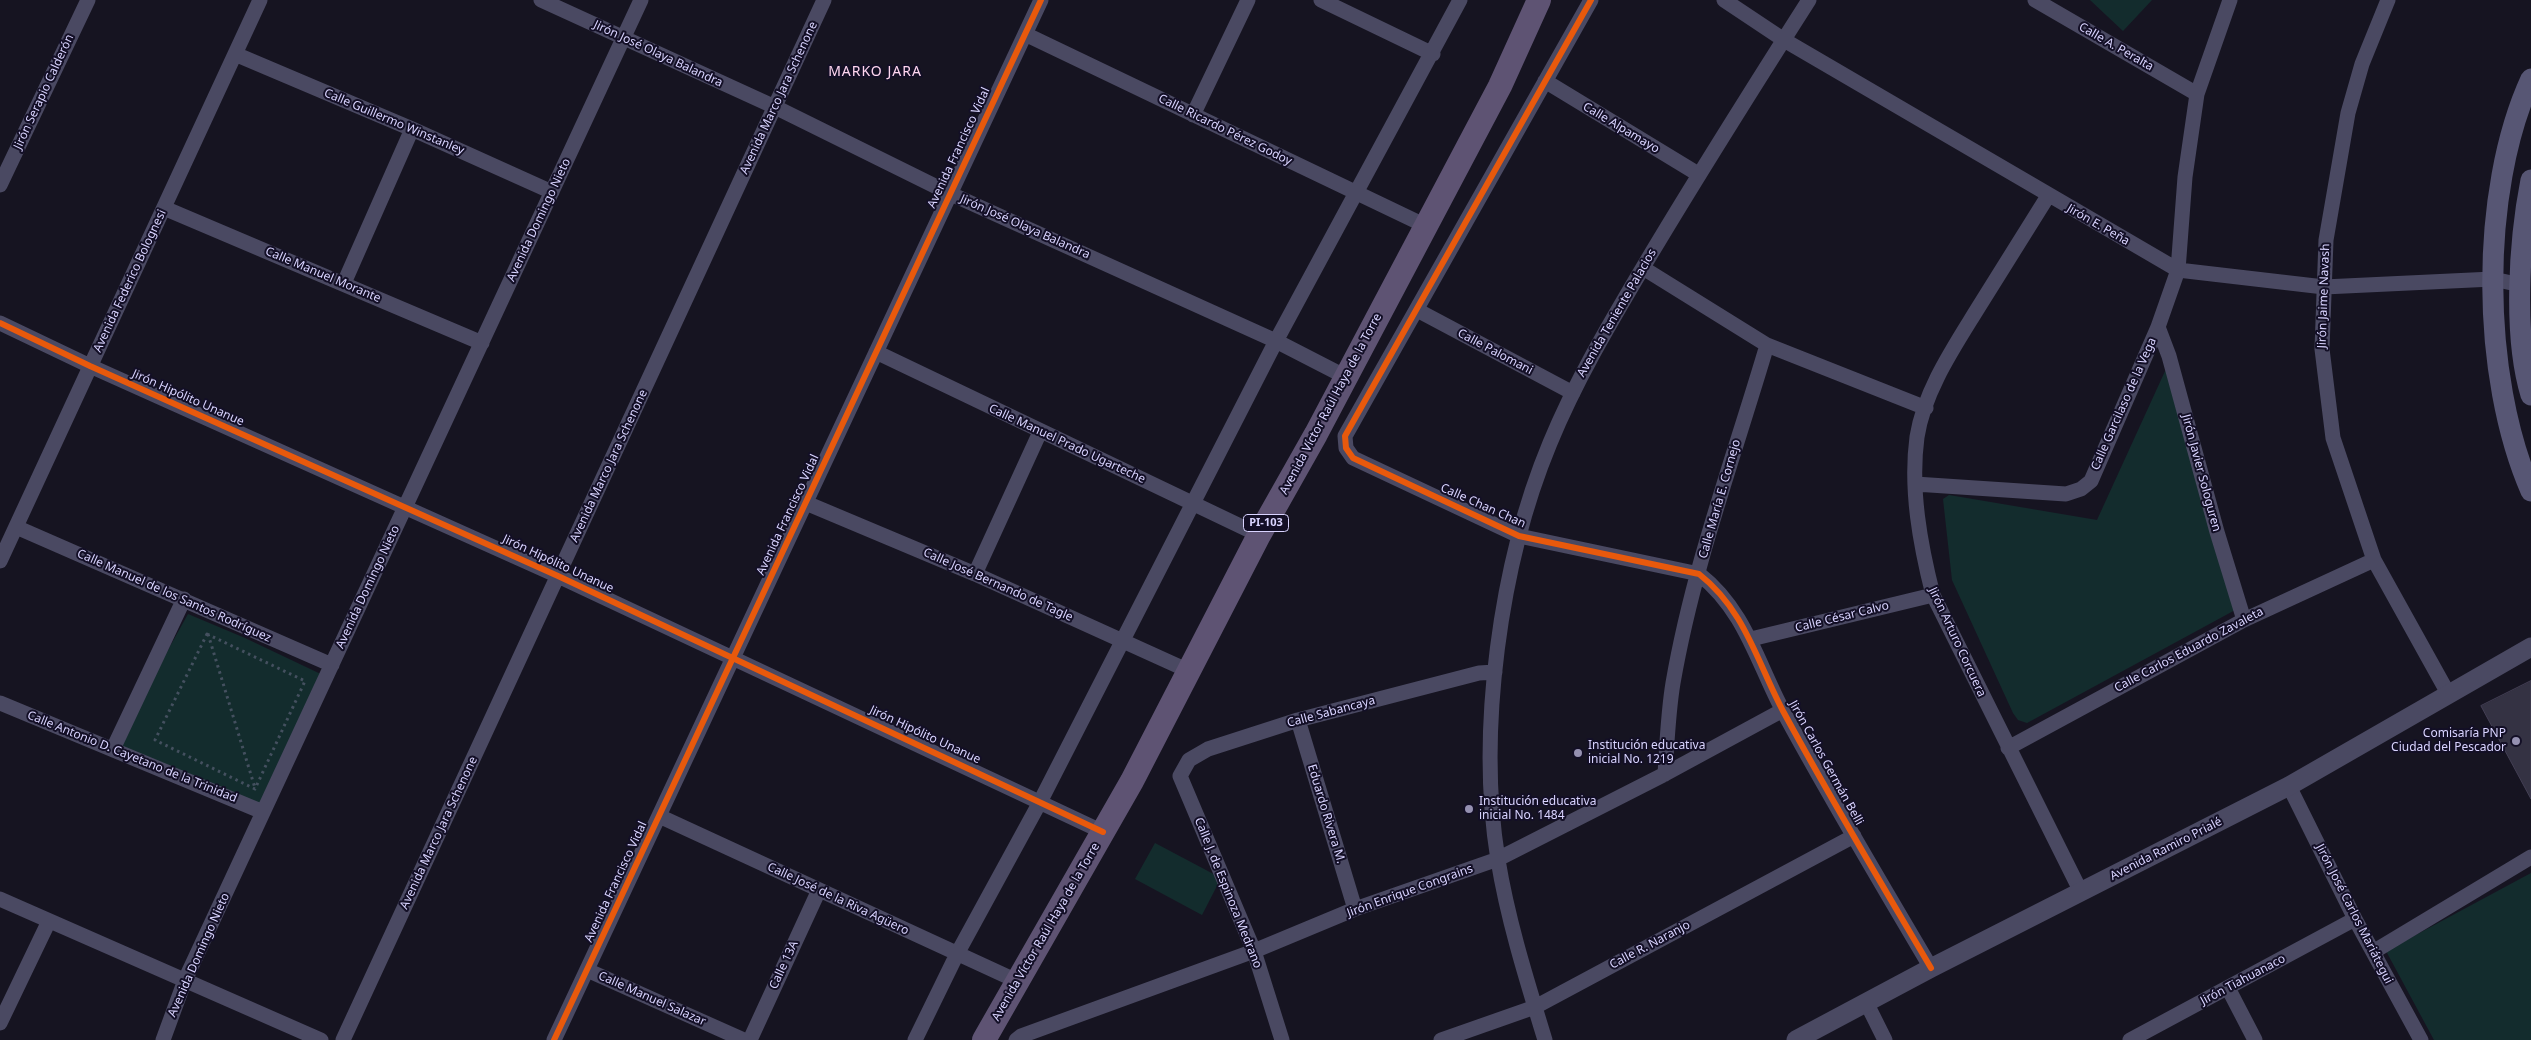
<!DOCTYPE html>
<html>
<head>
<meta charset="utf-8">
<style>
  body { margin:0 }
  canvas { display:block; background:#161421 }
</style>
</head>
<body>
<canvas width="2531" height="1040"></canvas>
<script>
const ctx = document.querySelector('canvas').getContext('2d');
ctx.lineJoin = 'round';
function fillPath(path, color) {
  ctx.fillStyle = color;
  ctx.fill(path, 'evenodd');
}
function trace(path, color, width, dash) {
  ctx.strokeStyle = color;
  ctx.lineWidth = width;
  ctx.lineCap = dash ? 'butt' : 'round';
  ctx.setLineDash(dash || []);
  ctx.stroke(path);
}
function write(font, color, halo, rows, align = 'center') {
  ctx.font = font + ' "Noto Sans",sans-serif';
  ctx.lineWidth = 4;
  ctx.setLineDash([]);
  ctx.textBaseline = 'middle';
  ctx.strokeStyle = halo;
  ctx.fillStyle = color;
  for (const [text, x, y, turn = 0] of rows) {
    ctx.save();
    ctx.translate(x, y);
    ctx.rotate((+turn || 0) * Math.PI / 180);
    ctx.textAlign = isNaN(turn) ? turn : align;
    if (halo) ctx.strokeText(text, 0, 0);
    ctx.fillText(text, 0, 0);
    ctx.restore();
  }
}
const green = new Path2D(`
  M2090,0h62l-29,31z
  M2166,369l71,240 -210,114 -9,-3 -5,-7 -61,-133 -9,-81 6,-4 148,25z
  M188,614l57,24 82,39 -64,135 -150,-63z
  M1155,843l66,35 -19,37 -67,-36z
  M2531,873v167h-97l-48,-89z`);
const building = new Path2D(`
  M2531,681v118l-50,-93z`);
const path = new Path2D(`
  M207,634l98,47 -50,108 -100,-49z
  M208,634l47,154`);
const minor = new Path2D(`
  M541,0l234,107 176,87 325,147 70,36
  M1321,0l112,54
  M1591,0l-246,436 1,12 7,10 166,78 180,38c46,36 58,88 84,137 47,87 98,172 148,257
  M1724,0l60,40 394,230 146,17 169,-8 28,6
  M2035,0l162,94
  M2388,0l-26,64 -14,49 -22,127 -4,109 11,89 41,122 75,135
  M1025,34l401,192
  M235,54l177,75 140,63
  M1545,81l153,93
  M1193,115l55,-115
  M0,185l88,-185
  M2048,196c-23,37 -47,75 -70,112 -24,39 -54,83 -61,129 -7,52 3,107 16,158l148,297
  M164,208l318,135
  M1643,268l124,77 159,63
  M344,283l68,-154
  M1417,310l156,83
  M0,323l90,43 468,210 545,256
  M2158,327l11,29 48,176 27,88
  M876,352l383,183
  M1915,484l151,10 15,-5 10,-8 67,-154 20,-57 7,-93 12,-83 33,-94
  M806,503l169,71 214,97
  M16,527l316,138
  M0,561l260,-561
  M975,574l65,-142
  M1751,639l182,-44
  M0,703l263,109
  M1298,720l57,189
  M2008,748l236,-128 130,-60
  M113,749l71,-150
  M1665,774c2,-30 3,-61 8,-91 20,-116 61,-226 94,-338
  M2289,786l66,133 66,121
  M659,816l358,165
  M0,899l321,141
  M2373,952l158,-95
  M587,970l157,70
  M2228,988l27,52
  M1867,1004l18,36
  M0,1023l49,-102
  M163,1040l22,-60 456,-980
  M343,1040l481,-1040
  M554,1040l487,-1040
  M750,1040l69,-150
  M915,1040l42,-86 83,-152 236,-461 184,-341
  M1016,1040l5,-4 233,-85 101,-42 143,-50 167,-85 118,-64
  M1282,1040l-28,-89 -74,-175 9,-16 19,-11 90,-29 181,-47 16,-1
  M1441,1040l94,-33 319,-171
  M1545,1040c-18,-59 -37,-119 -47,-180 -21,-128 2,-297 52,-417 26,-63 60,-120 95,-179 53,-89 108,-176 164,-264
  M2130,1040l225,-121`);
const tertiary = new Path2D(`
  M1796,1040l135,-72 358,-182 242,-139`);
const secondary = new Path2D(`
  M2531,79c-52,113 -50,298 0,412
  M2531,180c-12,61 -18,156 0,215`);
const primary = new Path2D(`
  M984,1040l148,-259 127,-246 57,-101 184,-348 39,-86`);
const cycleway = new Path2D(`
  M1591,0l-246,436 1,12 7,10 166,78 180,38c46,36 58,88 84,137 47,87 98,172 148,257
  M0,323l90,43 468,210 545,256
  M554,1040l487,-1040`);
const markers = [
  [2516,741,5,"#9591b1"],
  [1578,753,5,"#9591b1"],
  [1469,809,5,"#9591b1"]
];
const shields = [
  [1266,523,45]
];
const shieldNames = [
  ["PI-103",1266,523]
];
const streetNames = [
  ["Calle A. Peralta",2116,47,30],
  ["Jirón José Olaya Balandra",658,54,25],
  ["Jirón Serapio Calderón",44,92,-65],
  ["Avenida Marco Jara Schenone",779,98,-65],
  ["Calle Guillermo Winstanley",394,122,23],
  ["Calle Alpamayo",1621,128,31],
  ["Calle Ricardo Pérez Godoy",1225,130,26],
  ["Avenida Francisco Vidal",959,148,-65],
  ["Avenida Domingo Nieto",539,220,-65],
  ["Jirón E. Peña",2098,225,30],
  ["Jirón José Olaya Balandra",1025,227,24],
  ["Calle Manuel Morante",323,275,23],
  ["Avenida Federico Bolognesi",130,281,-65],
  ["Jirón Jaime Navash",2324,296,-88],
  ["Avenida Teniente Palacios",1617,313,-60],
  ["Calle Palomani",1495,352,28],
  ["Jirón Hipólito Unanue",188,398,24],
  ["Avenida Víctor Raúl Haya de la Torre",1331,404,-62],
  ["Calle Garcilaso de la Vega",2124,404,-66],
  ["Calle Manuel Prado Ugarteche",1067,444,25],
  ["Avenida Marco Jara Schenone",609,466,-65],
  ["Jirón Javier Sologuren",2201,473,75],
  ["Calle María E. Cornejo",1720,499,-74],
  ["Calle Chan Chan",1483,506,24],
  ["Avenida Francisco Vidal",788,515,-65],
  ["Jirón Hipólito Unanue",558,564,25],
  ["Calle José Bernando de Tagle",998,585,24],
  ["Avenida Domingo Nieto",368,587,-65],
  ["Calle Manuel de los Santos Rodríguez",174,596,24],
  ["Calle César Calvo",1842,617,-14],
  ["Jirón Arturo Corcuera",1957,642,65],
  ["Calle Carlos Eduardo Zavaleta",2189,650,-28],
  ["Calle Sabancaya",1331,712,-15],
  ["Jirón Hipólito Unanue",925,735,25],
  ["Calle Antonio D. Cayetano de la Trinidad",132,757,22],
  ["Jirón Carlos Germán Belli",1826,763,61],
  ["Eduardo Rivera M.",1326,814,73],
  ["Avenida Marco Jara Schenone",439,833,-65],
  ["Avenida Ramiro Prialé",2166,849,-27],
  ["Avenida Francisco Vidal",616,882,-65],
  ["Jirón Enrique Congrains",1410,891,-20],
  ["Calle J. de Espinoza Medrano",1228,893,68],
  ["Calle José de la Riva Agüero",838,899,25],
  ["Jirón José Carlos Mariátegui",2354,914,63],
  ["Avenida Víctor Raúl Haya de la Torre",1046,932,-60],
  ["Calle R. Naranjo",1650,945,-28],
  ["Avenida Domingo Nieto",199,955,-66],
  ["Calle 13A",784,965,-65],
  ["Jirón Tiahuanaco",2243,980,-28],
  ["Calle Manuel Salazar",652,999,24]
];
const poiNames = [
  ["Comisaría PNP",2506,734,"right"],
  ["Ciudad del Pescador",2506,748,"right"],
  ["Institución educativa",1588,746],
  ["inicial No. 1219",1588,760],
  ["Institución educativa",1479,802],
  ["inicial No. 1484",1479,816]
];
const neighbourhoodNames = [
  ["MARKO JARA",875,72]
];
fillPath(green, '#132c2d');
fillPath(building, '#343243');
trace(building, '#433f54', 1);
trace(path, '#44505f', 3, [2.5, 4]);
trace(minor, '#4a4962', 15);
trace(tertiary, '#4a4962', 19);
trace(secondary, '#575674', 21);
trace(primary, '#5e5373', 24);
trace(cycleway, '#e8590c', 6);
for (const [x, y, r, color] of markers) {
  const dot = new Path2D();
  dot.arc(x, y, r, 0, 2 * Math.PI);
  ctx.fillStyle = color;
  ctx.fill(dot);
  trace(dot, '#130f26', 2);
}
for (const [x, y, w] of shields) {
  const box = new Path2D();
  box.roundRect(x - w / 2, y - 8.5, w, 17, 4);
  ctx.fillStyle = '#130f26';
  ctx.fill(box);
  trace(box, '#d9d4ff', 1);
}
write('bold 11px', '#d9d4ff', null, shieldNames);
write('12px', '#d9d4ff', '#130f26', streetNames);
write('12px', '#d9d4ff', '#130f26', poiNames, 'left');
ctx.letterSpacing = '1px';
write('14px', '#ffd6f0', '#130f26', neighbourhoodNames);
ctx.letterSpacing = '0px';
</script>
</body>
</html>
